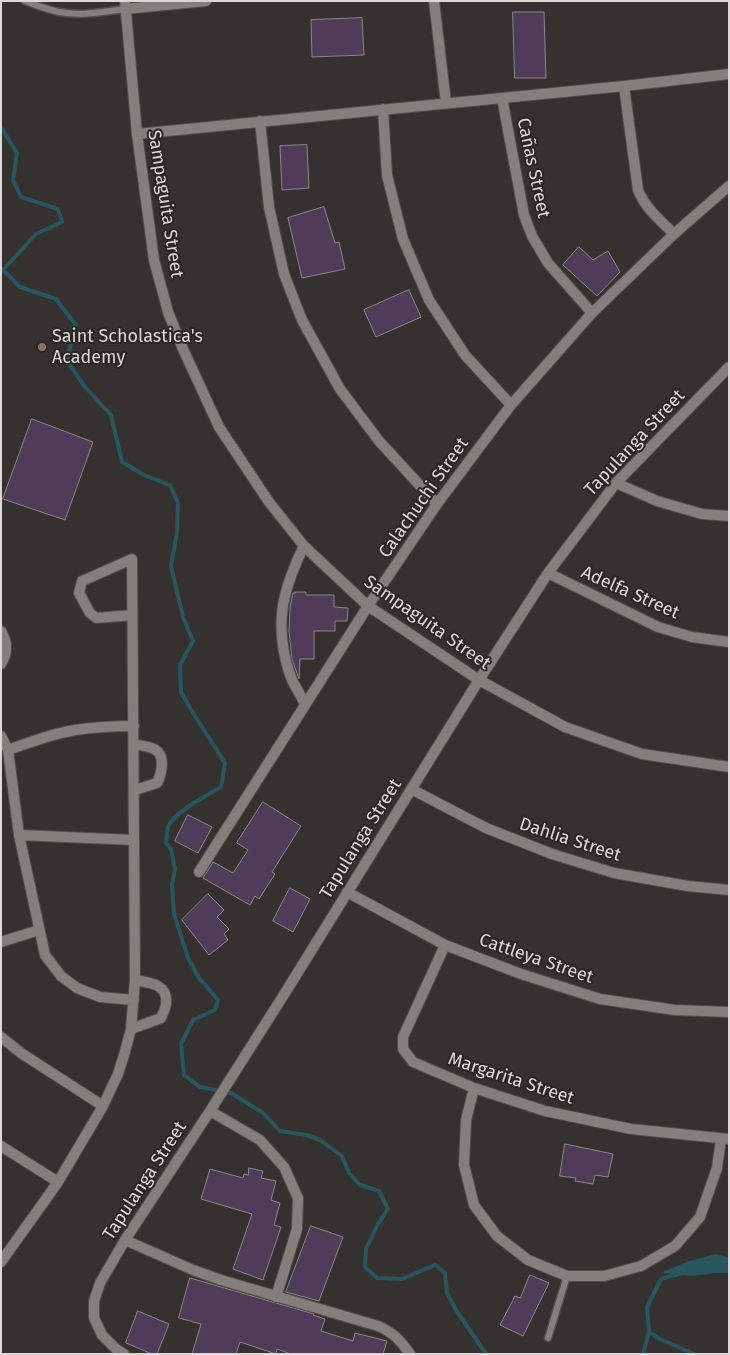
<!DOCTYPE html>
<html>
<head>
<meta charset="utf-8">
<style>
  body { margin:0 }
  #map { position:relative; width:730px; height:1355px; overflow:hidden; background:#35312e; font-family:"Fira Sans",sans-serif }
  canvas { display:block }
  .frame { position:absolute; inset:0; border:2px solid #dbd8d6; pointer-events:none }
</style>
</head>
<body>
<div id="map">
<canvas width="730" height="1355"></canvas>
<div class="frame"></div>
</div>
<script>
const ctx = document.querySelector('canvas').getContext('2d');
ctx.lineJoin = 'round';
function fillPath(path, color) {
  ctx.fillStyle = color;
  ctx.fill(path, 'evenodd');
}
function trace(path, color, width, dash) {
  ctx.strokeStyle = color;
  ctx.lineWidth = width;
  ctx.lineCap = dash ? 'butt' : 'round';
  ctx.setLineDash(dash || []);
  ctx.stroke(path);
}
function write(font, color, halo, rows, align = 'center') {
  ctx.font = font + ' "Fira Sans",sans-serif';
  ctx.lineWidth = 4;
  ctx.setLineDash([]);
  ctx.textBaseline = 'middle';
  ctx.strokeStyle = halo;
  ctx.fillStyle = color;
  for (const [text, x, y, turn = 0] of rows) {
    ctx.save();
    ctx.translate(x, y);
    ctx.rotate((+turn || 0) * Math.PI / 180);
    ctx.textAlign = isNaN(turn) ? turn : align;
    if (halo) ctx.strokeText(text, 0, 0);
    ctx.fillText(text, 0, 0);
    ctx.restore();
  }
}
const water = new Path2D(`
  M715,1254l14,3v16h-14l-22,3 -33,-3 29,-12z`);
const stream = new Path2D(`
  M1,127l16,26 -4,27 8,17 37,12 4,13 -26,12 -33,36 17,17 36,12 19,25 -8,37 18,26 26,28 11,47 22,13 26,10 8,18 -1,29 -6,34 12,51 10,24 -13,24 1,27 9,16 35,55 -4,24c-14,8 -47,25 -53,40 -1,5 -1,11 -2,16l5,6 4,20 -3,16 2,29 14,44 11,20 19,22 -3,10 -22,10 -12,24 3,31 16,12 31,6 32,20 17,18 26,4 14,5 22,16 7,17 11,12 19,6 9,18 -10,15 -12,25 -1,18 12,11 25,1 33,-14 10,8 2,20 9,17 30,44
  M649,1332l11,7 34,15
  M643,1354l6,-22 -2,-25 14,-28 21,-6`);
const building = new Path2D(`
  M513,12h31l2,66h-31z
  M362,18l2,37 -52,2 -1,-37z
  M307,145l2,43 -27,2 -2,-44z
  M324,207l11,36 4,-1 6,27 -43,9 -14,-60z
  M579,247l14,13 15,-9 12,21 -23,24 -34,-31z
  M409,290l12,27 -45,20 -12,-27z
  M32,419l61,23 -28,78 -62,-21z
  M295,592h11v3h28v12l14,1 -1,13h-12v10h-21v28h-14l-1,20 -7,-20 -3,-28 1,-23 3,-15h2z
  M263,802l38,24 -29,46 3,2 -16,25 -4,-3 -5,9 -47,-27 10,-16 20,11 15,-23 -11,-7z
  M188,815l24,12 -14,26 -23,-12z
  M290,888l20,11 -17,33 -20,-11z
  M208,894l16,16 -7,7 12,12 -5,5 4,6 -19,15 -27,-35z
  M565,1144l48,10 -5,23 -13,-2 -2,9 -18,-3 1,-3 -16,-2z
  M249,1168l14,3 -2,7 15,3 -5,19 9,3 -6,22 7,2 -18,53 -30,-11 19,-55 -51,-15 9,-30 33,9 1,-4 4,1z
  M311,1226l32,11 -24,64 -33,-9z
  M530,1275l19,8 -26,53 -23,-11 15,-29 5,2z
  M190,1278l124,36 -1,1 12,4 -4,12 32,10 2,-8 32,8 -4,13h-92l-14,-5 -1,5 -36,-12 -4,12h-44l9,-30 -22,-6z
  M138,1311l31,13 -12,30h-5l-26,-11z`);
const service = new Path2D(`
  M25,1c11,4 23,9 34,11 22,4 44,0 66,-3
  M548,1338l19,-62`);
const minor = new Path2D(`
  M434,1l12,102
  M125,9l81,-8
  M624,86l14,104c7,18 23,31 36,44
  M502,98l22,117 8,21 16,27 44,50
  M383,109l4,66 16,64 26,61 36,55 46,50
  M260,121l9,86 15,67 18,46 38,69 39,52 58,63
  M137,134l487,-48 105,-12
  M616,483l41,18 45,13 27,2
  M304,546c-8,16 -15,33 -19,50 -7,27 -3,59 7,84 4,8 9,16 13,24
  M548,573l110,54 34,10 37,5
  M1,631c7,12 7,22 0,33
  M1,736l7,14 11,85 26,120 16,21 16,12 23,9 34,3
  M134,744c7,2 19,2 24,8 7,7 3,24 -1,31l-22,7
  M8,750c22,-8 44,-16 67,-20 20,-3 39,-4 59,-4
  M411,789l75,39 66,26 62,19 74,13 41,4
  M19,835l115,5
  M199,872l169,-266 69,-102 74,-99 81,-92 82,-79 55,-48
  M347,892l98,53 76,29 79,25 75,11 54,2
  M1,942l38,-12
  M445,945l-42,92v12l10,13 61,26 71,23 86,18 98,10
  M131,1029l30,-11c5,-10 10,-24 -3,-32 -5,-3 -17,-5 -23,-6
  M1,1037l20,16 82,53
  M474,1088l-8,32 -2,45 10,40 23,31 31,24 39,16h37l37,-10 34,-20 25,-29 17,-49 4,-29
  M210,1111l50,29 24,27 14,31 -1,31 -21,68
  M1,1146l57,36
  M125,1240l68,30 28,10 157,46c16,7 22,14 32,28
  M1,1262l57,-80 45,-76 15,-32 6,-19 7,-26 4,-49 -3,-421 -50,22 -3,12 11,20 6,5 36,-3
  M124,1354l-8,-5 -14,-14 -8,-17v-17l6,-18 25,-43 85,-129 75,-118 194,-313 69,-107 68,-90 113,-116`);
const tertiary = new Path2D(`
  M125,1l12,133 17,126 14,52 15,37 36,78 50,75 35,44 64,60 111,74 86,47 77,27 87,13`);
const markers = [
  [42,347,5,"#8d6e63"]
];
const streetNames = [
  ["Cañas Street",533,168,78],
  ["Sampaguita Street",165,204,81],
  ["Tapulanga Street",635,443,-47],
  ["Calachuchi Street",424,498,-55],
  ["Adelfa Street",630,593,24],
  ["Sampaguita Street",427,623,35],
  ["Tapulanga Street",361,839,-58],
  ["Dahlia Street",570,840,18],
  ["Cattleya Street",536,959,19],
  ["Margarita Street",511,1079,18],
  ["Tapulanga Street",145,1181,-57]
];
const poiNames = [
  ["Saint Scholastica's",52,337],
  ["Academy",52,358]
];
fillPath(water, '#27565f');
trace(stream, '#27565f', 4);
fillPath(building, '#4f3c58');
trace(building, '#8b888d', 1);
trace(service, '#524e4c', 9);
trace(minor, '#524e4c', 12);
trace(tertiary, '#524e4c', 12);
trace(service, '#857f7c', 6);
trace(minor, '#857f7c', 10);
trace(tertiary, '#857f7c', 10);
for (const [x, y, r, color] of markers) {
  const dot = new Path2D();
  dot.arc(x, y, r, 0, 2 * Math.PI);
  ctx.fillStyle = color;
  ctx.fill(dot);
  trace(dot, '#2b2724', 2);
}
write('18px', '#dbd8d6', '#2b2724', streetNames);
write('18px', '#dbd8d6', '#2b2724', poiNames, 'left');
</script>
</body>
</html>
